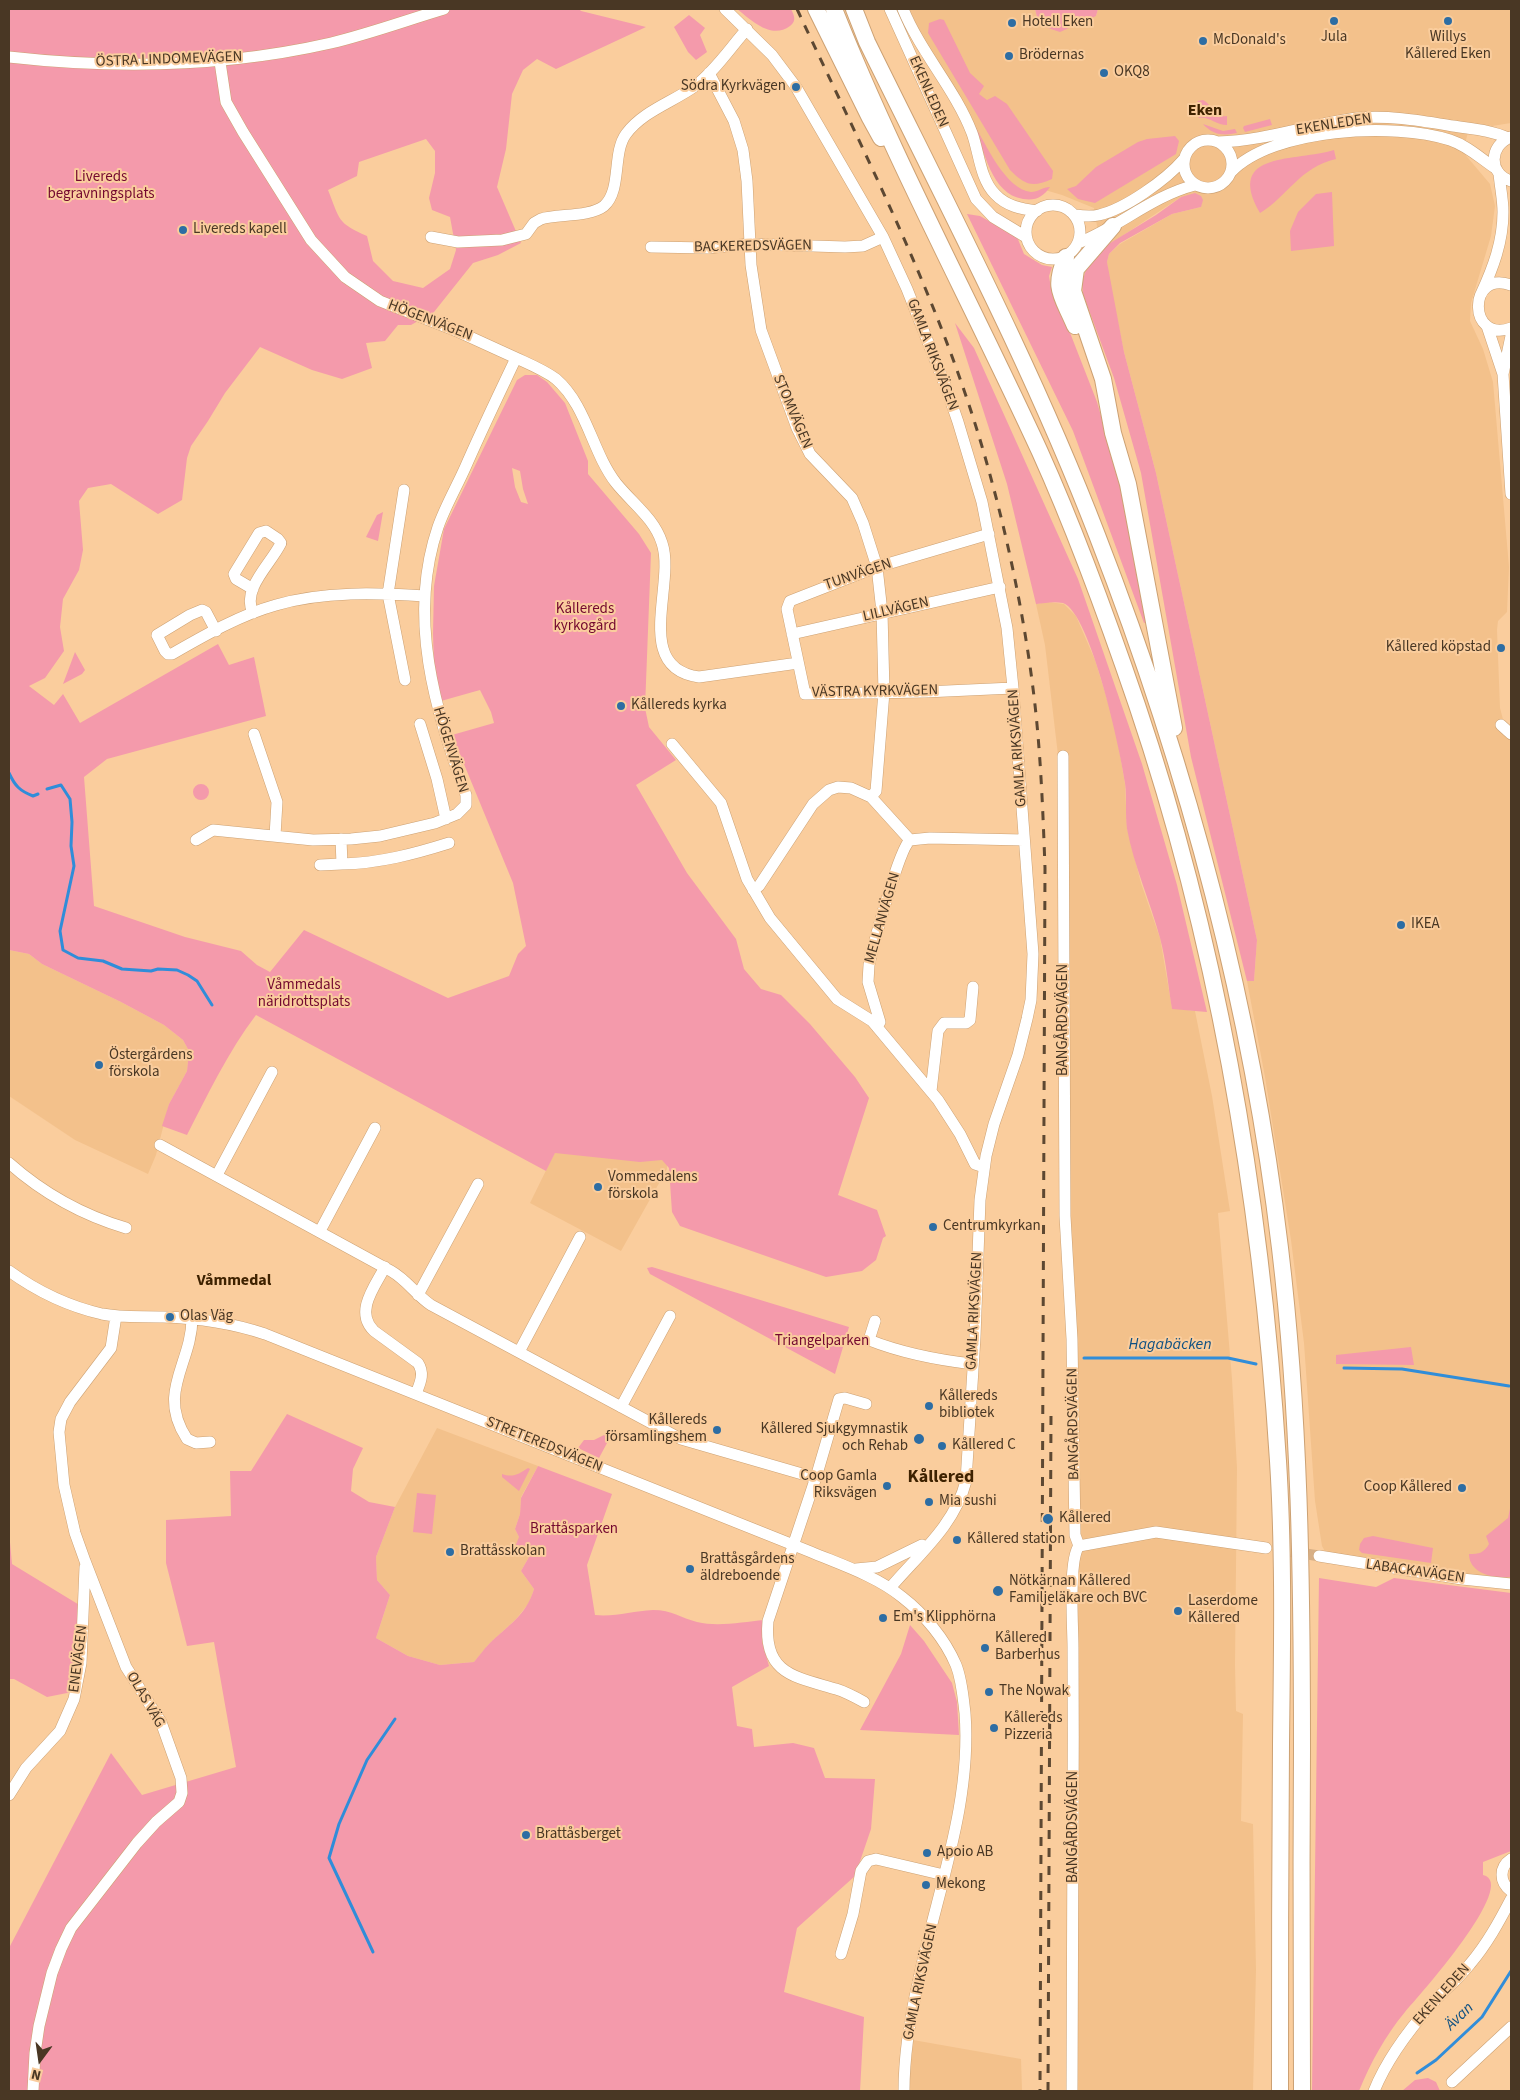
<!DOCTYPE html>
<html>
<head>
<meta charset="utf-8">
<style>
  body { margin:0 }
  #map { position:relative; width:1520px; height:2100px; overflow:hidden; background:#facd9d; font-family:"Source Sans 3",sans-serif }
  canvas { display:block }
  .frame { position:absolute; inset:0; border:10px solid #493724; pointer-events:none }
  .north { position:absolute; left:15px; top:2035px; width:50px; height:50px; -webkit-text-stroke:4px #facd9d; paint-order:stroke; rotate:194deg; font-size:14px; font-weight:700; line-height:20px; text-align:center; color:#493724 }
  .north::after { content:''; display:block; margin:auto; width:18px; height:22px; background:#493724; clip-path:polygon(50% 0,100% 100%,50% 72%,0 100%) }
</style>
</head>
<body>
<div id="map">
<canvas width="1520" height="2100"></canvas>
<div class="frame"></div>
<div class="north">N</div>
</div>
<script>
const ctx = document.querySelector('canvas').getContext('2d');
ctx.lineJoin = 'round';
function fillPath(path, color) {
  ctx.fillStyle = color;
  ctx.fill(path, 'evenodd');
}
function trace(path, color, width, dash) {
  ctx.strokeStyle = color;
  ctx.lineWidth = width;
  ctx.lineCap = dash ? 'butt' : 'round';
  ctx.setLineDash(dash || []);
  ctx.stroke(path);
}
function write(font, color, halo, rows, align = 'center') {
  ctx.font = font + ' "Source Sans 3",sans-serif';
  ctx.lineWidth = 4;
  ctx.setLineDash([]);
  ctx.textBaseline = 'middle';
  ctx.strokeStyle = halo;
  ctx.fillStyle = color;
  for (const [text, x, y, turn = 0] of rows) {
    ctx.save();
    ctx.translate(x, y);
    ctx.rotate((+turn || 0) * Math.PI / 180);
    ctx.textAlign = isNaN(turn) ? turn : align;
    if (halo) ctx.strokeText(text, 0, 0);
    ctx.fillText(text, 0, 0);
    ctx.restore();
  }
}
const built = new Path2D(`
  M909,9h126l4,16 57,-9 2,-7h413v114l-19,3 -22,-2 -7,28 27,32 5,22 -4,30 -20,67 -1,18 13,28 10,33 16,185 -2,45 -9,9 -1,9 3,78 4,15 7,6v851l-184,-25 -5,-9 -7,-45 -11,-158 -13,-103 -26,-163 -18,-96h7l3,-41 -101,-467 -32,-121 -16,-78 -1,-12 2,-8 11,-10 52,-30 29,-7 -20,-10 -80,53 -7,-42 -32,-13 -17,-5 -11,8 -40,-22 -13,-28 -60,-112z
  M1048,602l16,2 12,12 19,44 20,65 10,59 2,44 14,55 19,55 12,70 23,3 17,85 18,115 -12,2 14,166 5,89 -2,197 1,46 7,3 -2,107 12,3 3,146 -3,121h-176v-258l-6,-555 -11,-506 -15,-127 -9,-41z
  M9,950l20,4 13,10 79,38 43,23 19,15 6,11 -2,20 -18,33 -13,51 -8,19 -73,-34 -66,-44z
  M617,1142l50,19v8l-46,82 -91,-48 29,-59z
  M437,1428l101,38 -17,31 -1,17 -5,15 14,28 -8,14 13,18 -5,14 -13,16 -27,25 -15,18 -34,3 -32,-9 -32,-18 14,-43 -13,-15 -1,-23 19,-50z
  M913,2040l108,19 1,32h-114z`);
const green = new Path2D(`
  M9,9h570l2,2 65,16 -90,42 -19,-10 -14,11 -11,24 -6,55 -9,38 24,56 -23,12 -25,8 -39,49 -23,13h-13l-13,16 -19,2 6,25 -30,11 -30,-9 -52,-23 -35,46 -17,28 -17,25 -4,12 -5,42 -24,14 -47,-30 -23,4 -9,13 4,49 -4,20 -16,29 -3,28 4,24 -19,27 -16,8 25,19 9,-11 17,29 138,-79 11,21 25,-8 12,59 -159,43 -23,18 10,129 91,31 56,14 16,14 13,7 34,-42 144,68 61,-22 9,-22 8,-8 -13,-63 -61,-148 42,-12 -3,-11 -11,-22 -39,11 -7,-35 -1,-32 1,-48 10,-57 73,-149 8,-5h12l10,7 18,21 23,58v13l51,60 12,19 -6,155 4,19 27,33 -40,25 51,88 49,66 8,30 17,20 20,6 29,29 45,53 14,21 -31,97 39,15 9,26 -3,2 -7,22 -14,11 -36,6 -146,-51 -8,-14 -3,-44 -7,-8 -22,2 -85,-9 -9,18 -290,-156c-28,37 -48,79 -69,120l-25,-9 7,-22 18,-33 2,-20 -6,-11 -19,-15 -43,-23 -79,-38 -13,-10 -20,-4zM426,139l9,12v22l-6,25 3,12 18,7 6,33 -6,19 -27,19 -30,-7 -20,-20 -6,-25c-30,-13 -27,-16 -39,-46l29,-14 2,-14zM512,468l8,3 3,18 5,15 -7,-2 -6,-15z
  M737,9h54c3,6 6,12 -1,17 -19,14 -39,-6 -53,-17z
  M1035,9h63l-2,7 -36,16 -21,-7z
  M689,15l16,13 -5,7 7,17 -11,8 -8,-8 -14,-25z
  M940,19l4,1 26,53 14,13 -5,8 8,6 8,-4 12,8 46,67 -1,8c-20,9 -27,6 -42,-9l-82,-137 1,-10z
  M1203,100c10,5 11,18 24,16v9c-11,0 -18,-9 -28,-7l-4,-6 -1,-6 4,-5z
  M1270,119l2,6 -27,7 -2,-4 1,-2z
  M974,124c11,19 32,66 57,68 7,0 12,-5 19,-5 -7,10 -14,14 -27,12 -32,-5 -39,-49 -49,-75z
  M1203,124l20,7 12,-2 2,4c-14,3 -24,2 -34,-9z
  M1175,136l4,5 -3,13 -81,49 -17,-4 -11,-10 9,-3 20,-19 42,-25 9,-3z
  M1334,150l2,9c-36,8 -48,37 -76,54 -36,-63 37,-51 74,-63z
  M1332,192l2,54 -43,5 -1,-20 8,-19 18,-18z
  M1195,193l6,3 2,4 -2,7 -29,7 -52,29 -11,11 -2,8 17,90 32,121 101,467 -3,41h-7l-56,-224 -50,-284 -27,-95 -31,-84 -1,-12 5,-15 20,-22 49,-30 25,-18z
  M967,214l13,2 37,21 7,17 18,11 10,2 -3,9 2,12 9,19 37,95 27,94 26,125 -6,2 -71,-192z
  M955,323l19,25 104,231 64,185 35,121 30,127 -35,-3c-4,-24 -6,-49 -12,-71 -10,-37 -26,-72 -33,-109 -2,-15 0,-31 -2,-46 -4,-30 -34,-170 -62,-180 -9,-2 -18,0 -27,1l-29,-120z
  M383,512l-5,29 -12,-4 11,-22z
  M75,652l10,18 -3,4 -19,10z
  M193 792a8 8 0 1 1 16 0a8 8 0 1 1-16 0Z
  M652,1267l197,60 -14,47 -185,-100 -3,-6z
  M1411,1347l3,18 -78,-1v-9z
  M287,1414l76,34 -10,21 -2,22 18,11 26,5 -19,50 1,23 13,15 -14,43 32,18 32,9 34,-3c5,-6 10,-13 15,-18 19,-19 37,-28 45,-55l-13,-18 8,-14 -14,-10 4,-10 -4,-8 5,-15 1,-16 17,-32 74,28 -25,71 8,50c20,2 38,-4 58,-5 19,0 28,8 44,12 21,5 46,0 67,-2l-2,21 7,25 -37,21 5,39 15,3 2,18 39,-4 21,5 11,30 50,1 -4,50 -16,47 -58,52 -13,64 80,25 -4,74h-851v-143l102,-195 31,42 94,-28 -22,-125 -27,4 -21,-83v-43l65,-4 -1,-45h21z
  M614,1430l-15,28 -21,-10 6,-8h10z
  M528,1468l2,1 -11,22 -17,-14v-3c11,4 17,0 26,-6z
  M417,1493l19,2 -4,39 -19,-2z
  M1511,1504v73c-16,2 -42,-3 -42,-23 10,0 15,-1 20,-10l-3,-8 22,-18z
  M9,1531l3,33 69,42 -9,86 -25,5 -33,-18h-5z
  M1373,1536l60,12 -2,15 -69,-10 -3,-3 1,-6 4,-6z
  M1319,1578l57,9 18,-9 117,15v258l-28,11v13c37,8 -65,122 -78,137 -20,24 -34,50 -46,79h-47z
  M910,1625l14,16 28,42 5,19 2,33 -99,-5 41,-76z
  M1428,2078l8,4 4,9h-38l13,-11z`);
const stream = new Path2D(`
  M9,773c6,13 11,18 24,23l5,-2
  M47,789l14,-4 9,14 2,23 -1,24 3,20 -14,65 3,19 15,8 25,3 19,8 29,2 7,-2 19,1 11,5 9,6 15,24
  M1084,1358h144l28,6
  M1344,1368l58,1 107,17
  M373,1952l-44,-94 10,-34 28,-64 28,-41
  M1417,2073l19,-13 46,-43 29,-46`);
const minorTunnel = new Path2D(`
  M1275,1549l44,7`);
const minor = new Path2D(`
  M725,9l47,46 24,32 87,150 24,52 40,101 11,32 24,80 25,126 6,60 20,266 -2,46 -4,19 -9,36 -24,69 -8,32 -6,44 -5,137 -9,144c-11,44 -48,74 -76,107
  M890,9l86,190 17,18 33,20
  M903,9c18,44 52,80 69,124 7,19 8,46 23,61 11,12 26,15 42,17
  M9,57c107,12 217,10 322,-14 38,-9 76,-23 113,-34
  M709,73l25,48 9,29 4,31 4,84 10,65 36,98 13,26 42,44 11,25 14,44 5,45 2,80 -8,99 -5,6
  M1511,137c-22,8 -23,37 0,44
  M1184 164a24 24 0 1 1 48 0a24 24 0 1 1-48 0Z
  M1218,142c47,-1 92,-18 139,-24 32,-3 65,3 96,8 19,3 38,4 55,12
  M1231,172c42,-44 163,-50 219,-32 18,6 30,18 45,28
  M1026 232a27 27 0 1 1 54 0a27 27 0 1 1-54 0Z
  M1075,215c8,1 16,2 24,0 26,-6 67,-35 85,-56
  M431,237l27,5 44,-2 24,-6 8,-11 7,-4c17,-5 49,-2 63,-13 18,-16 8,-53 22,-72 17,-23 47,-32 69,-48 20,-15 35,-38 52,-57
  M1078,243c41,-16 74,-47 117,-58
  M651,247l57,1 41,-4 96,3 18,-1 20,-9
  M1511,285c-44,-16 -43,59 0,43
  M1481,294c12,-26 22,-52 22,-82 0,-13 -3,-26 -4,-39
  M1487,326l16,48
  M1511,336l-8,38 8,120
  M516,358c13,6 28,12 40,21 31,27 36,73 60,104 16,20 38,35 46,60 14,41 -30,125 37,134l99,-14
  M404,490l-16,104 17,86
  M989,534l-112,33 -87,34 -3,8 18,85 120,-2 88,-4
  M253,589l-17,-10 -2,-5 25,-41 7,-2 12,8 3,4c-10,21 -40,46 -28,70
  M216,631l-10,-19 -4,-2 -12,5 -33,20 8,16 3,3h4c33,-19 68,-39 104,-49 48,-14 101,-12 149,-9
  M792,634l208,-47
  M420,724l17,55 9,40
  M1501,725l10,9
  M254,734l23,68 -2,34
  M672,744l49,59 26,76 23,39 67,81 35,22 66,79 22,34 15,30 9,3
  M1063,756l2,460 7,123 3,196 4,11
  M196,840l17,-10 100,10 38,-1 29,-3 55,-13 22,-9 9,-9v-10c-31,-86 -59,-177 -28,-268 7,-20 18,-39 27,-59 16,-37 34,-74 51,-110l-57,-26 -79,-31 -35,-24 -34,-37 -68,-108 -17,-30 -6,-40
  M342,864c38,-1 72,-10 107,-21
  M320,865l22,-1 -1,-25
  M753,890l6,-4 54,-82 16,-14 9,-3 13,1 20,9 39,43 20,-2 94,2
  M877,1027l3,-5 -12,-40 1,-17c4,-19 30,-116 41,-125
  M931,1091l7,-60 6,-8h22l4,-3 3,-33
  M160,1145l231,126c16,9 25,24 40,34l250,134 135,39
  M9,1163c35,31 73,52 117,65
  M217,1175l55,-103
  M320,1231l55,-103
  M385,1267c-10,19 -31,45 -11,64l44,32c7,11 2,20 -2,31
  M9,1271c29,21 58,35 93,43 20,4 41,2 61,3 35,1 69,6 102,17l546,218c31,13 65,24 91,45 22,17 43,42 54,68 6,15 7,32 9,48 7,92 -29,181 -47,270 -8,35 -14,72 -14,108
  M418,1295l60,-111
  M192,1318c0,46 -36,74 -5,121l9,4 14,-1
  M875,1321l-6,19c33,13 69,20 104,24
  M519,1352l61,-115
  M621,1407l49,-91
  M1079,1546l77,-14 110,16
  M1319,1556l143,23 49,5
  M856,1569l21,-2 45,-22
  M864,1702c-9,-5 -18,-10 -28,-13 -41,-12 -73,-15 -68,-68l49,-147 22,-75 6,-1 21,6
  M9,1795l17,-27 34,-37 14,-32 7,-36 4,-96
  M1511,1859c-12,8 -12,23 0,32
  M841,1954l12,-40 8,-43 7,-10 8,-2 68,16
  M1452,2082l59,-55
  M33,2091l2,-38 4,-27 13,-53 9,-24 10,-21 66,-85 19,-21 23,-20 3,-9 -1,-15 -20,-56 -35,-55 -41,-106 -10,-28 -11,-48 -5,-53 2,-13 9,-17 41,-54 5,-32
  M1072,2091c0,-148 2,-296 1,-444 0,-21 -5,-87 6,-101
  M1374,2091c13,-32 34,-60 57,-86 13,-14 27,-26 39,-41 17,-20 29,-42 41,-65`);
const highway = new Path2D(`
  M816,9l54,109 11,20
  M834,9c60,151 138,295 206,443 37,82 68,168 97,253 82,243 125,501 141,756 6,94 4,189 3,283 -1,116 -1,231 -1,347
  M854,9l13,33c80,163 165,324 230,493 89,229 154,469 183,713 20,167 22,334 22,501 -1,114 0,228 0,342
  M1113,226l-37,43 -3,22 30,88 10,54 15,51 46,244
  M1066,257c-14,32 -4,38 9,69`);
const rail = new Path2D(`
  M797,9c66,142 139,283 184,434 25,85 44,174 54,262 6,54 8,109 10,163l-5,1223
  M1048,2091l3,-676`);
const markers = [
  [1334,21,5,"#2d6da3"],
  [1448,21,5,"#2d6da3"],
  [1012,23,5,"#2d6da3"],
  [1203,41,5,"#2d6da3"],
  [1009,56,5,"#2d6da3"],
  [1104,73,5,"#2d6da3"],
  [796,87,5,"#2d6da3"],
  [183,230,5,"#2d6da3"],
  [1501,648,5,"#2d6da3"],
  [621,706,5,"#2d6da3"],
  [1401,925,5,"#2d6da3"],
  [99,1065,5,"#2d6da3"],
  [598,1187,5,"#2d6da3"],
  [933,1227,5,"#2d6da3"],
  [170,1317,5,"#2d6da3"],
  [929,1406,5,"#2d6da3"],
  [717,1430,5,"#2d6da3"],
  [919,1439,6,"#2d6da3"],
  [942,1446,5,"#2d6da3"],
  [887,1486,5,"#2d6da3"],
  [1462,1488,5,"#2d6da3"],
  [929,1502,5,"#2d6da3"],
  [1048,1519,6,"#2d6da3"],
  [957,1540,5,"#2d6da3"],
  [450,1552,5,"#2d6da3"],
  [690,1569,5,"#2d6da3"],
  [998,1591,6,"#2d6da3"],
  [1178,1611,5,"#2d6da3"],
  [883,1618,5,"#2d6da3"],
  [985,1648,5,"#2d6da3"],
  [989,1692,5,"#2d6da3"],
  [994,1728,5,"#2d6da3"],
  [526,1835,5,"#2d6da3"],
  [927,1853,5,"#2d6da3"],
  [926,1885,5,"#2d6da3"]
];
const poiNames = [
  ["Hotell Eken",1022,23],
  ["Jula",1334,38,"center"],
  ["Willys",1448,38,"center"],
  ["Kållered Eken",1448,55,"center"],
  ["McDonald's",1213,41],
  ["Brödernas",1019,56],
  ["OKQ8",1114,73],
  ["Södra Kyrkvägen",786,87,"right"],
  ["Livereds kapell",193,230],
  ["Kållered köpstad",1491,648,"right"],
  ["Kållereds kyrka",631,706],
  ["IKEA",1411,925],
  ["Östergårdens",109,1056],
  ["förskola",109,1073],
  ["Vommedalens",608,1178],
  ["förskola",608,1195],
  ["Centrumkyrkan",943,1227],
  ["Olas Väg",180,1317],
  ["Kållereds",939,1397],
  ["bibliotek",939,1414],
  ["Kållereds",707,1421,"right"],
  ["församlingshem",707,1438,"right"],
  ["Kållered Sjukgymnastik",908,1430,"right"],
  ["och Rehab",908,1447,"right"],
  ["Kållered C",952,1446],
  ["Coop Gamla",877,1477,"right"],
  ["Riksvägen",877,1494,"right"],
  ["Coop Kållered",1452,1488,"right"],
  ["Mia sushi",939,1502],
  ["Kållered",1059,1519],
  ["Kållered station",967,1540],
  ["Brattåsskolan",460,1552],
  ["Brattåsgårdens",700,1560],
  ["äldreboende",700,1577],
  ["Nötkärnan Kållered",1009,1582],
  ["Familjeläkare och BVC",1009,1599],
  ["Laserdome",1188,1602],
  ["Kållered",1188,1619],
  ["Em's Klipphörna",893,1618],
  ["Kållered",995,1639],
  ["Barberhus",995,1656],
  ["The Nowak",999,1692],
  ["Kållereds",1004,1719],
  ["Pizzeria",1004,1736],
  ["Brattåsberget",536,1835],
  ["Apoio AB",937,1853],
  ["Mekong",936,1885]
];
const streetNames = [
  ["ÖSTRA LINDOMEVÄGEN",169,60,-2],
  ["EKENLEDEN",928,92,66],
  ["EKENLEDEN",1334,125,-9],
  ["BACKEREDSVÄGEN",753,247,-1],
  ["HÖGENVÄGEN",430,321,21],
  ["GAMLA RIKSVÄGEN",932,355,69],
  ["STOMVÄGEN",792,412,67],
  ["TUNVÄGEN",858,575,-19],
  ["LILLVÄGEN",896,610,-13],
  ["VÄSTRA KYRKVÄGEN",875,692,-1],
  ["GAMLA RIKSVÄGEN",1018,748,-94],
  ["HÖGENVÄGEN",450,750,73],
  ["MELLANVÄGEN",883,918,-74],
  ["BANGÅRDSVÄGEN",1064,1020,-90],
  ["GAMLA RIKSVÄGEN",975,1311,-87],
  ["BANGÅRDSVÄGEN",1074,1424,-91],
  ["STRETEREDSVÄGEN",544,1445,22],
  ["LABACKAVÄGEN",1415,1572,8],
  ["ENEVÄGEN",79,1659,-83],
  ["OLAS VÄG",145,1700,60],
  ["BANGÅRDSVÄGEN",1074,1827,-90],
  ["GAMLA RIKSVÄGEN",921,1982,-78],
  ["EKENLEDEN",1442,1995,-48]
];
const parkNames = [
  ["Livereds",101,178],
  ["begravningsplats",101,195],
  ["Kållereds",585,610],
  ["kyrkogård",585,627],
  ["Våmmedals",304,986],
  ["näridrottsplats",304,1003],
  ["Triangelparken",822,1342],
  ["Brattåsparken",574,1530]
];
const neighbourhoodNames = [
  ["Eken",1205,111],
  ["Våmmedal",234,1281]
];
const waterNames = [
  ["Hagabäcken",1170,1345],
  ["Ävan",1460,2017,-44]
];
const quarterNames = [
  ["Kållered",941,1478]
];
fillPath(built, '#f3c18b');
fillPath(green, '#f49aab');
trace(stream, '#308dd9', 3);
trace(minorTunnel, '#d7af85', 11, [11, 5.5]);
trace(minor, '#cca173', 12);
trace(highway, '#cca173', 18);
trace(minor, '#fff', 11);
trace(highway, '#fff', 16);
trace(rail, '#5d4832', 3, [9, 9]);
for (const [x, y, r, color] of markers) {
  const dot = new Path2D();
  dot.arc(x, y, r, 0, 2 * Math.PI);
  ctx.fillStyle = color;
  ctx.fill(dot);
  trace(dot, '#facd9d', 2);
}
write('15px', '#493724', '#facd9d', poiNames, 'left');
write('15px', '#493724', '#facd9d', streetNames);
write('15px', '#730830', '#facd9d', parkNames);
write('bold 16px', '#3e2200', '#facd9d', neighbourhoodNames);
write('italic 16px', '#0e5082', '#facd9d', waterNames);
write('bold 18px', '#3e2200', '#facd9d', quarterNames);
</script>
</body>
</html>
